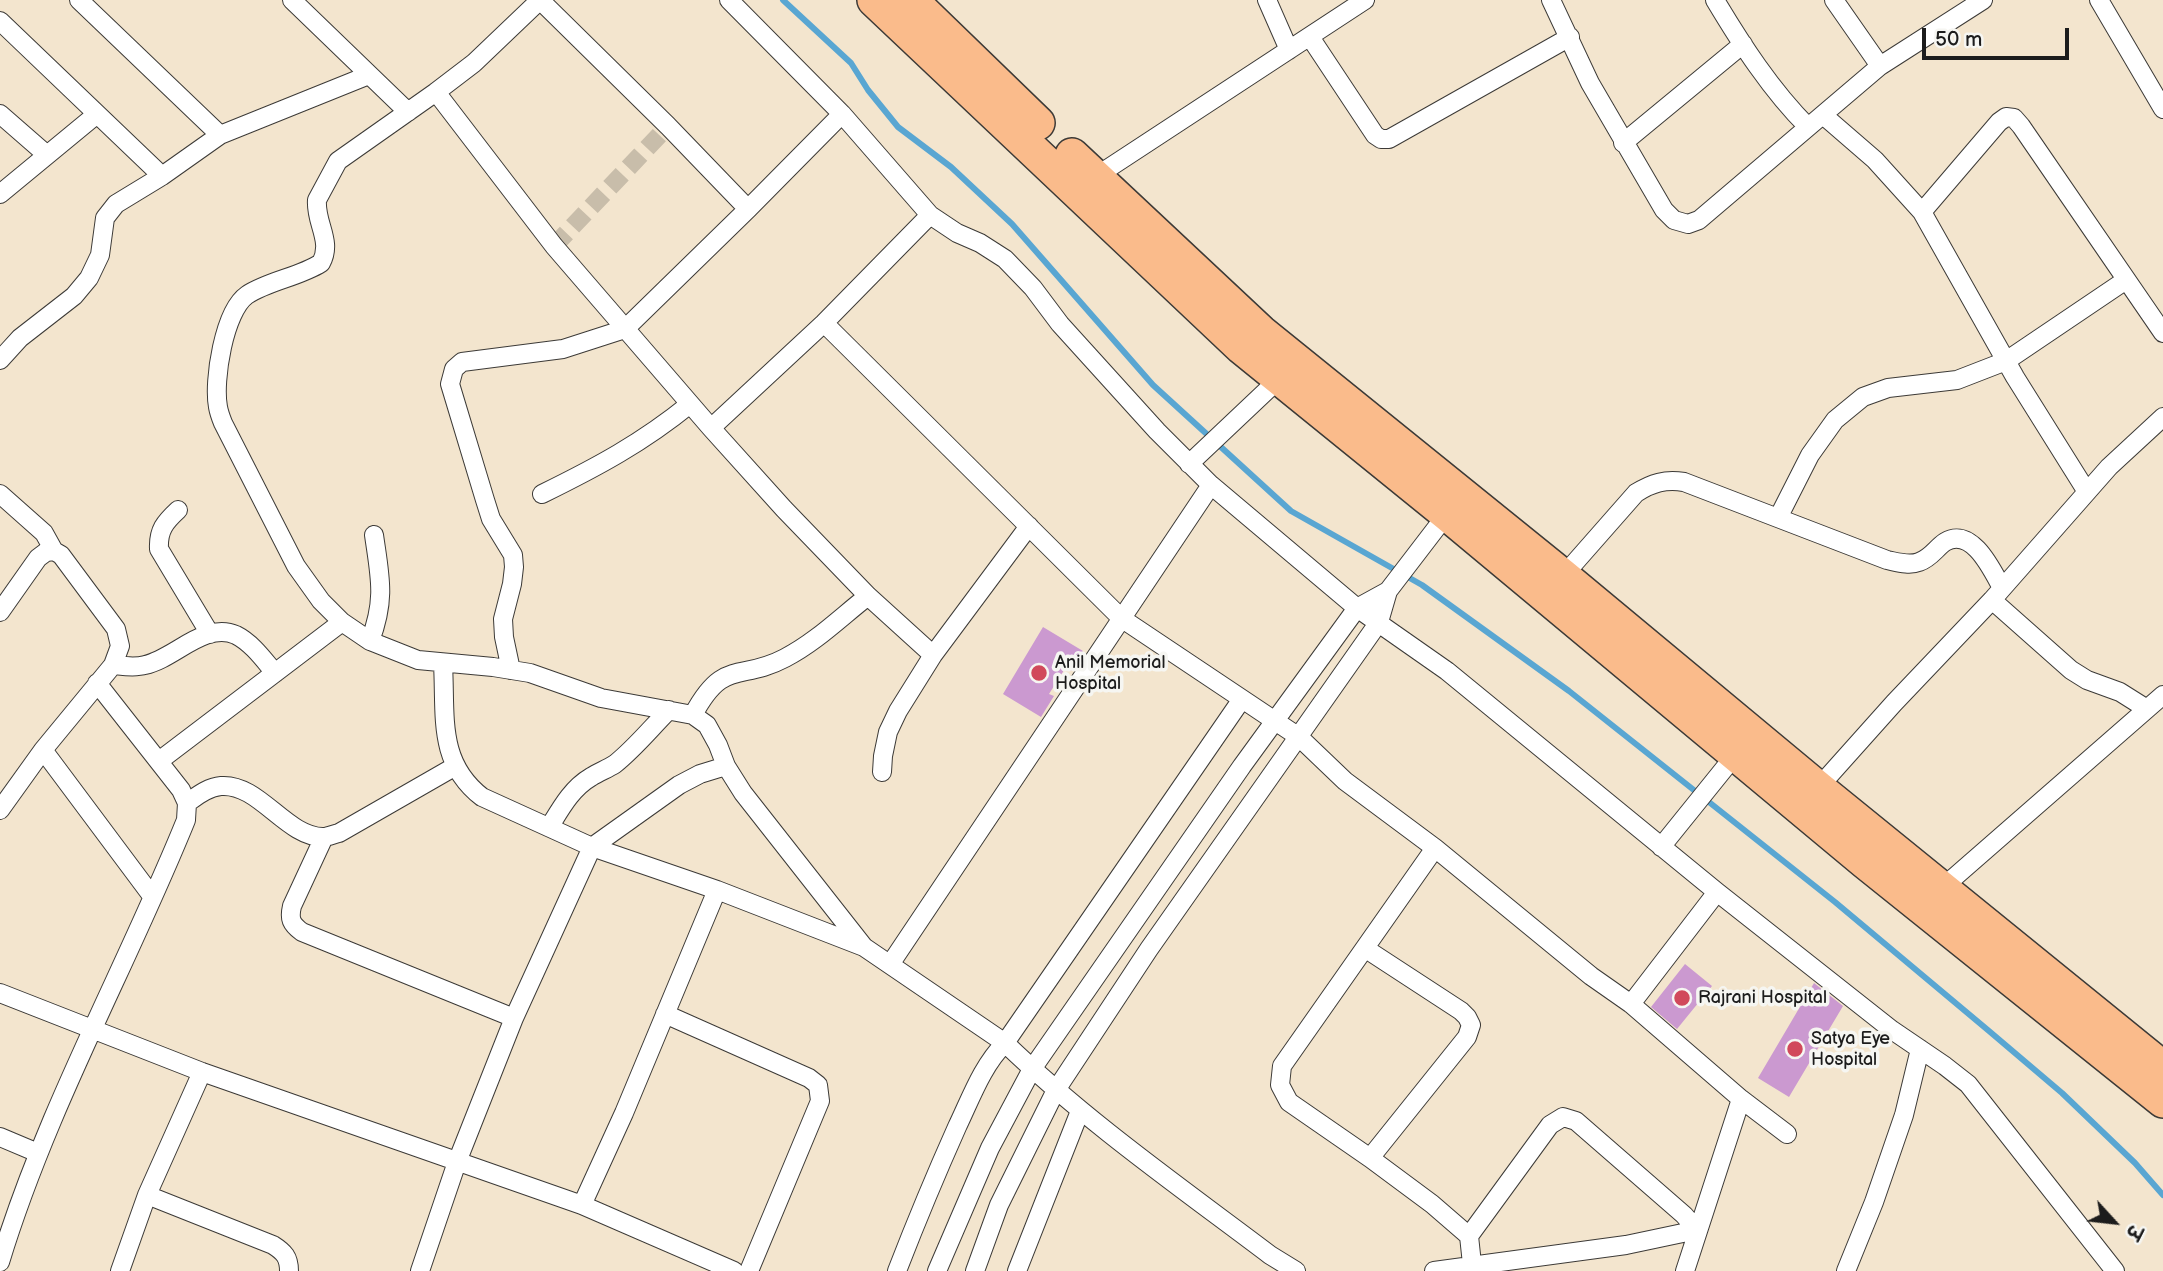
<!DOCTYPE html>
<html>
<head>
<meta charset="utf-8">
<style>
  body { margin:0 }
  #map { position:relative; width:2163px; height:1271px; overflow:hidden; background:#f3e5ce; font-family:"Balsamiq Sans","Playpen Sans Deva",sans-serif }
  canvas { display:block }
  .north { position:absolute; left:2079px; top:1187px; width:70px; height:70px; -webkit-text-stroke:5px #f6f6f2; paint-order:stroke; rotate:117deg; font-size:19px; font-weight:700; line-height:28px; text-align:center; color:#1c1c1c }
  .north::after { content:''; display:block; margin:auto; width:24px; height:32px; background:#1c1c1c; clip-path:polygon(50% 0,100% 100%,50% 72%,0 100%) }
  .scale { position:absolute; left:1922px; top:28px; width:147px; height:32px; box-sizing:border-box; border:4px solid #1c1c1c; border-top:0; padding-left:9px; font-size:21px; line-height:24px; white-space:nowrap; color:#1c1c1c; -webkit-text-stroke:5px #f6f6f2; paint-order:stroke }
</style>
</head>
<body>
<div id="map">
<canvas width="2163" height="1271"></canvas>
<div class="north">उ</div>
<div class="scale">50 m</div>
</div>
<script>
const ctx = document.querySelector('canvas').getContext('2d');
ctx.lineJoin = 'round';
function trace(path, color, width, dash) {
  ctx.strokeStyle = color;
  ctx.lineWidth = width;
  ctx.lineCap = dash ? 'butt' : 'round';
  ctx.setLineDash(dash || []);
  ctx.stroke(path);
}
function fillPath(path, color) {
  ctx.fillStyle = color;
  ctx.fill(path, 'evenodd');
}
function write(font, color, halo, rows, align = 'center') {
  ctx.font = font + ' "Balsamiq Sans",sans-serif';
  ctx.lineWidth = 7;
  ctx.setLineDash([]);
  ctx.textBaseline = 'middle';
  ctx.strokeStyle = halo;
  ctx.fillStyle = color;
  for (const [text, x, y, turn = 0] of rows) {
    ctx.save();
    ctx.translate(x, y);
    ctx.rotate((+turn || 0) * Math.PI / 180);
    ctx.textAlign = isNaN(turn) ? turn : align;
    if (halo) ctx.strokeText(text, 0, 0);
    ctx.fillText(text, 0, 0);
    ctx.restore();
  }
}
const stream = new Path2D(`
  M783,0l68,63 17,27 30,37 53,40 61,57 141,161 138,126 131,74 147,106 266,211 154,129 73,62 73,70 28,32`);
const building = new Path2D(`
  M1043,627l40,24 -12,20 -5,-4 -17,27 5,2 -13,21 -38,-23z
  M1685,964l27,22 -35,43 -26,-22z
  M1814,983l29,23 -54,91 -31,-19z`);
const streetTunnel = new Path2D(`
  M554,246l114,-120`);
const street = new Path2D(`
  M79,0l141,135
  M292,0l116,112
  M540,0l-66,63 -38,29 -98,69 -21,39c-2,23 16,41 4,63 -22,14 -53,18 -74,32 -23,16 -34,86 -29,112 1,6 3,11 5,16l73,143 25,35 21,21 28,19 48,19 75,7 37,6 71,25 92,17 14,10 11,20 8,21 17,27 121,154
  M540,0l128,126 80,83
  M729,0l113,114 88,101 27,18 23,10 25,16 28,29 27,36 97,107 54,54 146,123 90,63 270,221 175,138 53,36 23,18 147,187
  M1267,0l22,50
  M1551,0l39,83 74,127 10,10 14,4 11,-4 181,-154 103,-66
  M1715,0c27,45 56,90 93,127
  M1834,0l46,66
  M2099,0l64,109
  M0,21l162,155
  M1310,37l65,98 6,4h8l181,-102
  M436,92l118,154 157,182 73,81 84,87 65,59
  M0,114l47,41
  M1823,115l52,45 47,52 93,165 72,115
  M1623,143l120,-99
  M1095,177l270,-177
  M0,194l97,-80
  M1922,212l77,-90 7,-5 8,1 7,8 142,207
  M824,323l297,295 178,119 46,44 90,67 156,128 40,28 110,95 46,35
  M0,360l20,-22 54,-42 15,-18 11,-23 5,-37 11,-14 46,-28 58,-41 149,-60
  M711,428l113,-105 106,-108
  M1189,464l91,-86
  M0,494l44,39 10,18
  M542,494c55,-27 100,-51 148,-90
  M178,510c-13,12 -20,20 -19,39l51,85
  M1778,518l32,-63 25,-35 28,-23 25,-9 69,-8 49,-19 120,-81
  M1563,576l73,-83c16,-10 29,-14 48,-11l203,78c10,2 22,6 32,2 12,-4 17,-14 26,-20 27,-16 47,28 57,46
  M1992,600l79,70 16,10 33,12 27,17
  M0,612l38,-54 8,-6 8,-1 7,4 55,74 4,17 -7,19 -70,85 -43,60
  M370,641c16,-42 10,-64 4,-106
  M443,664c3,52 -6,98 39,133l110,50 125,43 147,57 141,96 237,-344
  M113,665c11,1 22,3 32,0 29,-6 60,-44 91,-30 16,8 28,25 39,38
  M511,670l-7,-33 -1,-18 9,-35 2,-17 -1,-12 -22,-36 -6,-19 -35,-116 4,-15 8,-7 101,-13 62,-20 123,-120 94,-95
  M693,715c31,-58 47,-33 92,-57 31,-16 56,-41 83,-62
  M43,750l109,146
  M159,761l183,-139
  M882,772l1,-16 5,-24 10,-21 35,-56 96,-129
  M1818,788l76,-85 98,-103 117,-133 54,-50
  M187,803c10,-7 21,-16 34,-17 38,-3 65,51 102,51 5,0 11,-3 16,-4l115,-66
  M550,826c11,-18 22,-38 41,-49 8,-5 16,-8 24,-13 20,-16 36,-36 54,-54
  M324,837l-32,69c-3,13 -1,18 10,26l212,86
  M1661,847l75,-93
  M1435,848l-153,218 -2,19 9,17 81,56 62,46 37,32 3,28
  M1942,888l221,-193
  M1366,949l95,62 6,6 4,8 -4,12 -97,121
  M891,963l320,-478
  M0,993l202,79 380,133 152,66
  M1631,1004l86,-112
  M665,1014l144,64 9,7 2,16 -71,170
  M0,1137l38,16
  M147,1195l126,50c11,7 16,12 16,26
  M582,1205l42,-92 93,-223
  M0,1262c47,-154 126,-294 186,-442l1,-17 -6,-13 -84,-107
  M120,1271l27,-76 55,-123
  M420,1271l37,-109 57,-144 78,-171 87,-62 21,-11 26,-8
  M897,1271c19,-49 39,-97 60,-144 14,-29 25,-61 48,-84 82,79 175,144 265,212l26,16
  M937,1271l53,-123 42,-79 210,-303 115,-158 31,-17
  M975,1271l24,-66 57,-115 93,-141 230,-327 9,-31 59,-77
  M1017,1271l63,-160
  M1434,1271l192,-26 71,-15 -13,-15 -108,-94 -13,-4 -13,8 -81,111
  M1685,1271l56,-172
  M1846,1271l28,-69 30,-87 16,-66`);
const highway = new Path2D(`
  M874,0l367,347 206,167 418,348 298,239
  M911,0l127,123
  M1072,155l189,177 302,244 255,212 345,280`);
const markers = [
  [1039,673,9,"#d1495b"],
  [1682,998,9,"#d1495b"],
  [1795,1049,9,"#d1495b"]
];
const poiNames = [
  ["Anil Memorial",1055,663],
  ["Hospital",1055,684],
  ["Rajrani Hospital",1698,998],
  ["Satya Eye",1811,1039],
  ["Hospital",1811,1060]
];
trace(stream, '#59a6d2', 6);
fillPath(building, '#cb99d0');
trace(streetTunnel, '#c8bdaa', 18, [18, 9]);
trace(street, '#3c3a37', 20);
trace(highway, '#3c3a37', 36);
trace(street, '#fff', 18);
trace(highway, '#fabb8b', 33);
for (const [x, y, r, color] of markers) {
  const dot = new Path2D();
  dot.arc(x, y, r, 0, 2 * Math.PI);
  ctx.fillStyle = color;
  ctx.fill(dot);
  trace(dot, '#f6f6f2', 2.5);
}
write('18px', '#1c1c1c', '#f6f6f2', poiNames, 'left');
</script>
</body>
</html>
